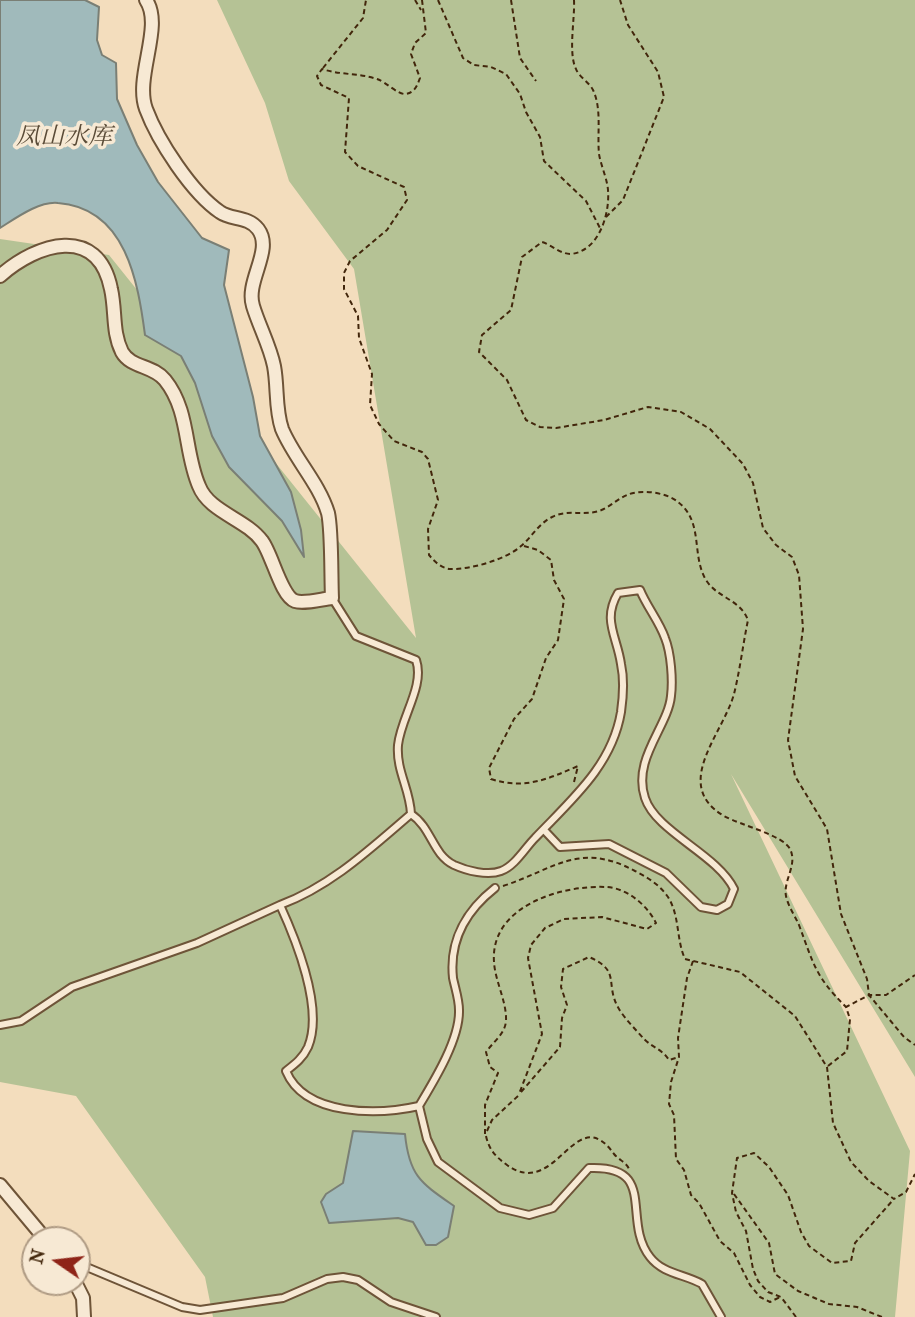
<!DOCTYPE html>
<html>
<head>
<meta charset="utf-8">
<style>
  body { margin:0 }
  #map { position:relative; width:915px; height:1317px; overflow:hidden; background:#f3ddbd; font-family:"IM FELL French Canon",serif }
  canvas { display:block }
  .north { position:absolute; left:21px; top:1226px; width:70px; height:70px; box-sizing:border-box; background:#f7e9d4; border:2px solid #af9b84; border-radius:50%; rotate:284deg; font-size:19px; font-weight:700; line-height:28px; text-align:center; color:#42260b }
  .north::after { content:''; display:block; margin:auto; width:24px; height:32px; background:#8f2418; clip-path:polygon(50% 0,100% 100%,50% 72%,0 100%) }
</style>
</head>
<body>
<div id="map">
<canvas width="915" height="1317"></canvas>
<div class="north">N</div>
</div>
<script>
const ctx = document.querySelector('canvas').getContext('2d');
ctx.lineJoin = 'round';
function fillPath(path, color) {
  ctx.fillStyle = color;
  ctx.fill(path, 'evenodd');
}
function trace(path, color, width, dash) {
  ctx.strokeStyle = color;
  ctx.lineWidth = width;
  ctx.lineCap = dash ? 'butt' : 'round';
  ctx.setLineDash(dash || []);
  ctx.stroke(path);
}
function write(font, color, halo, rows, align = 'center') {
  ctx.font = font + ' "IM FELL French Canon","Noto Serif SC",serif';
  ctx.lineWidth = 7;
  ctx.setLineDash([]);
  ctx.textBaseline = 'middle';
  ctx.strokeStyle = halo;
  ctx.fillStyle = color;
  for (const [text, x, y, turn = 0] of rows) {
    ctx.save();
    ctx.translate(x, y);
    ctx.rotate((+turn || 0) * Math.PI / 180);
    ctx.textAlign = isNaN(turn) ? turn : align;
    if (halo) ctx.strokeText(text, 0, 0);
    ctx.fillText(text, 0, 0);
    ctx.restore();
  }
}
const green = new Path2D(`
  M217,0h698v1077l-184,-303 179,377 -15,166h-682l-8,-40 -129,-181 -76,-14v-843l109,16 307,383 -62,-369 -65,-88 -24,-78z`);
const water = new Path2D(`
  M0,0h85l14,7 -2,33 5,15 14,8 1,36 20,46 21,37 44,56 27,12 -5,35 29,112 7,39 31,56 10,38 3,27 -22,-36 -53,-54 -17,-31 -17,-53 -14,-27 -36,-21c-7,-53 -19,-127 -87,-132 -19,-2 -42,15 -58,25z
  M353,1131l52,3c4,42 16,49 49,72l-6,31 -12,8h-10l-13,-23 -15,-4 -69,5 -8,-21 5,-8 17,-11z`);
const path = new Path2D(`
  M415,0l6,10
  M422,0l4,33 -11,10 -4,11 9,24c-3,8 -5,14 -14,16 -8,1 -20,-12 -29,-15 -18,-6 -37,-4 -55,-10l-5,7 4,9 28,13 -4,54 13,14 46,21 3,13 -20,30 -37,31 -6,12v16l14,27 1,22 13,36 -2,31 9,19 15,17 28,11 6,7 10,41 -10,29 1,26c6,7 12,13 21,14 20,1 57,-10 71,-23 11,-9 17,-22 31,-29 15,-8 32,-1 47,-6 10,-3 18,-12 28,-16 13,-6 39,-3 51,7 26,20 13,53 28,78 11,18 34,19 42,40 -5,24 -8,50 -14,74 -11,40 -63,91 -10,122 16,9 59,19 66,33 8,16 -7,31 -4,47 2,10 9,20 13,29 15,40 16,51 47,82
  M438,0l25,58 11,7 17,2 15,7 14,20 6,18 14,25 4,24 42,40 14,27
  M511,0l9,58 16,23
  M574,0c1,19 -6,53 2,69 3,8 13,13 17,21 9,19 4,43 6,64 2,12 8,24 9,36 2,24 -9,61 -37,64 -11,0 -19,-9 -29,-12l-20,15 -11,53 -29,25 -3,17 28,28 19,40 14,7 16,1 48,-8 44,-13 33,5 29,17 33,35 10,19 10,45 13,17 16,12 7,18 4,54 -15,111 7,36 32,53 14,85 26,65 2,16h17l29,-20
  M323,68l40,-50 3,-18
  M606,217l17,-17 41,-103 -6,-25 -30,-47 -8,-25
  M524,546l14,4 13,10 3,20 10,19 -6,41 -12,18 -14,41 -18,20 -25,49 2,11c33,11 57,0 87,-13l-4,16
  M503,886c52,-17 76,-45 132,-15 12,6 25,14 33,26 12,19 8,42 17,62l55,13 55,44 32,51 6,56 18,39 18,19 25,18 12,-7 9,-18
  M693,961l-6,17 -9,60 1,19 -8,25 -2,22 5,11 2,44 8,11 7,25 8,8 21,38 14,12 16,32 10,12 10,5 10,-5
  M828,1066l19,-15 3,-32 -4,-12 23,-12 35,42 11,8
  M521,1092l39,-45 2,-29 5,-13 -6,-18 2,-18 26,-12c33,14 15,27 30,52 6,10 18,22 25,30 9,9 18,10 25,21l10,-3
  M487,1131l5,-11 26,-24
  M485,1134v-29l13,-32 -8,-6 -4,-15c7,-10 19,-18 20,-31 1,-19 -11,-40 -12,-59 -4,-56 67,-77 112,-75 21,1 41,18 50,36l-9,6 -45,-12 -38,2 -19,9 -14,17 -3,13 14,76 -23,60
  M486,1136c3,14 10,21 21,29 50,36 68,-66 107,-11 5,6 12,8 15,15
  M734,1194l35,49 6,31 23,17 31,13 28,3 25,10
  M796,1317l-15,-20 -13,-5 -10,-11 -5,-12 -7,-38 -10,-19 -4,-19 5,-35 17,-5 15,14 19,28 13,37 8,14 23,17 19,-2 4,-18 38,-43`);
const service = new Path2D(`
  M332,598l24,38 60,24c9,26 -15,57 -18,85 -2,26 12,44 13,69
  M280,905c51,-19 90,-56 131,-91 21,14 21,40 43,51 13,6 34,11 47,6 14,-5 24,-23 34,-33 36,-38 77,-72 86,-126 2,-14 3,-34 0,-48 -4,-28 -19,-44 -3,-71l22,-3c7,17 19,31 25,48 6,15 8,42 6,58 -3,31 -39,63 -26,102 11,34 72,56 89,91l-6,15 -11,6 -16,-3 -35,-34 -57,-29 -49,3 -16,-17
  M0,1025l21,-4 51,-34 125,-44 83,-38c16,35 44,104 28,142 -5,11 -13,17 -22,24 19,46 93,44 133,35l8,33 11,23 62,46 29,7 24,-7 36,-40c70,-3 32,52 61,89 13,17 34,17 52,27l19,33
  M419,1106c15,-25 41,-67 40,-96 0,-11 -4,-22 -6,-32 -4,-38 14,-68 42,-90
  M77,1263l105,44 18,3 83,-12 44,-19 16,-2 15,3 33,22 45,15`);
const minor = new Path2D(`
  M0,276c37,-33 98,-52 111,13 5,22 1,43 11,63 9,16 31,13 43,28 25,31 19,72 34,106 10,26 47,33 63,55 10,13 19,55 33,60 9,3 27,-2 37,-3 -1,-20 0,-68 -4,-85 -9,-30 -34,-55 -46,-84 -7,-20 -4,-42 -8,-63 -4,-20 -15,-40 -21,-60 -8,-25 21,-56 5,-77 -10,-13 -27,-9 -38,-17 -28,-19 -62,-71 -74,-103 -12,-32 18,-83 0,-109
  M0,1185l46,55
  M75,1282l8,16 1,19`);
const waterNames = [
  ["凤山水库",64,138]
];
fillPath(green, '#b5c295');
fillPath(water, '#a0babb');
trace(water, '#7a7f75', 2);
trace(service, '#6e5438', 10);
trace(minor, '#6e5438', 16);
trace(path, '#42260b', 2, [5, 3.5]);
trace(service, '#f7e9d4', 6);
trace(minor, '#f7e9d4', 12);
write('italic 24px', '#5a4b37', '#f7e9d4', waterNames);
</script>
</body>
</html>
